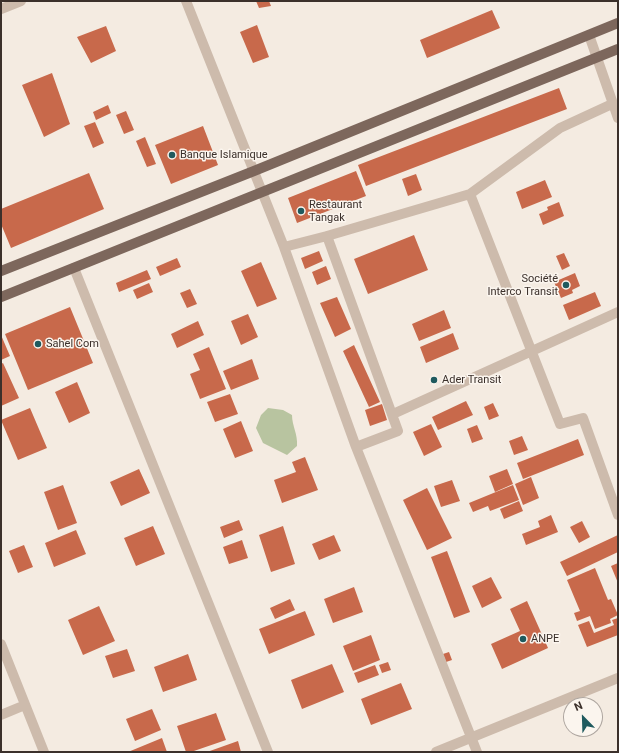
<!DOCTYPE html>
<html>
<head>
<meta charset="utf-8">
<style>
  body { margin:0 }
  #map { position:relative; width:619px; height:753px; overflow:hidden; background:#f4ebe1; font-family:Roboto,sans-serif }
  canvas { display:block }
  .frame { position:absolute; inset:0; border:2px solid #3b302b; pointer-events:none }
  .north { position:absolute; left:563px; top:697px; width:40px; height:40px; box-sizing:border-box; background:#fbf5ee; border:1px solid #aea6a0; border-radius:50%; rotate:337deg; font-size:11px; font-weight:700; line-height:16px; text-align:center; color:#3b302b }
  .north::after { content:''; display:block; margin:auto; width:14px; height:18px; background:#1f5a5e; clip-path:polygon(50% 0,100% 100%,50% 72%,0 100%) }
</style>
</head>
<body>
<div id="map">
<canvas width="619" height="753"></canvas>
<div class="frame"></div>
<div class="north">N</div>
</div>
<script>
const ctx = document.querySelector('canvas').getContext('2d');
ctx.lineJoin = 'round';
function fillPath(path, color) {
  ctx.fillStyle = color;
  ctx.fill(path, 'evenodd');
}
function trace(path, color, width, dash) {
  ctx.strokeStyle = color;
  ctx.lineWidth = width;
  ctx.lineCap = dash ? 'butt' : 'round';
  ctx.setLineDash(dash || []);
  ctx.stroke(path);
}
function write(font, color, halo, rows, align = 'center') {
  ctx.font = font + ' Roboto,sans-serif';
  ctx.lineWidth = 3;
  ctx.setLineDash([]);
  ctx.textBaseline = 'middle';
  ctx.strokeStyle = halo;
  ctx.fillStyle = color;
  for (const [text, x, y, turn = 0] of rows) {
    ctx.save();
    ctx.translate(x, y);
    ctx.rotate((+turn || 0) * Math.PI / 180);
    ctx.textAlign = isNaN(turn) ? turn : align;
    if (halo) ctx.strokeText(text, 0, 0);
    ctx.fillText(text, 0, 0);
    ctx.restore();
  }
}
const green = new Path2D(`
  M268,408l15,2 9,5c0,11 6,19 5,31l-10,9 -24,-12 -7,-15 5,-13z`);
const building = new Path2D(`
  M256,1h13l2,5 -12,2z
  M492,10l8,18 -73,30 -7,-18z
  M257,25l12,32 -16,6 -13,-31z
  M106,26l10,25 -25,12 -14,-26z
  M52,73l18,51 -26,13 -22,-52z
  M559,88l8,21 -201,77 -8,-21z
  M108,105l3,8 -15,7 -3,-8z
  M126,111l8,19 -10,4 -8,-19z
  M95,122l9,21 -11,5 -9,-22z
  M203,126l15,39 -47,19 -16,-39z
  M145,137l11,27 -9,3 -11,-26z
  M356,171l10,25 -69,27 -9,-25z
  M89,173l15,36 -93,39 -10,-24v-15z
  M416,174l6,16 -14,6 -6,-17z
  M545,180l7,17 -30,12 -6,-17z
  M559,202l5,14 -21,9 -4,-11 9,-4 -1,-3z
  M414,235l14,35 -60,24 -14,-35z
  M319,251l4,10 -18,8 -4,-11z
  M564,253l6,13 -8,4 -6,-14z
  M177,258l4,9 -21,9 -4,-9z
  M261,262l16,37 -20,8 -16,-36z
  M326,266l5,13 -14,6 -5,-13z
  M147,270l4,9 -32,13 -3,-9z
  M575,273l5,13 -8,4 1,3 -12,5 -7,-16z
  M149,283l4,9 -16,7 -4,-9z
  M190,289l7,15 -10,4 -7,-15z
  M595,292l6,14 -32,14 -6,-15z
  M337,297l14,32 -16,8 -15,-34z
  M70,307l23,56 -65,27 -23,-56z
  M444,310l7,18 -32,13 -7,-17z
  M248,314l10,23 -17,8 -10,-24z
  M198,321l6,14 -27,13 -6,-14z
  M453,333l6,16 -33,14 -6,-16z
  M1,335l9,21 -9,4z
  M354,345l26,57 -11,5 -26,-56z
  M209,347l17,42 -26,10 -10,-25 10,-4 -7,-16z
  M252,359l7,20 -28,11 -8,-19z
  M3,363l16,35 -18,8v-42z
  M77,382l13,31 -21,10 -14,-31z
  M230,394l8,20 -23,8 -8,-20z
  M466,401l7,14 -35,15 -6,-13z
  M493,403l6,13 -10,4 -5,-13z
  M382,404l5,16 -17,6 -5,-16z
  M30,408l17,40 -29,12 -17,-40z
  M241,421l12,30 -18,7 -12,-29z
  M431,424l11,23 -18,9 -11,-24z
  M477,425l6,14 -11,4 -5,-14z
  M522,436l6,14 -14,5 -5,-14z
  M578,439l6,16 -61,24 -6,-16z
  M305,457l13,33 -36,13 -8,-23 22,-8 -4,-10z
  M139,469l11,24 -29,13 -11,-24z
  M507,469l6,15 -18,8 -6,-16z
  M531,477l8,21 -16,7 -8,-21z
  M452,480l8,21 -19,6 -7,-21z
  M63,485l14,38 -19,7 -14,-38z
  M513,485l6,15 -29,11 -2,-5 -15,6 -4,-9z
  M427,488l25,50 -25,12 -24,-50z
  M519,501l4,10 -19,8 -4,-10z
  M551,515l7,17 -32,13 -4,-11 18,-7 -2,-6z
  M239,520l4,10 -19,8 -4,-11z
  M582,521l8,16 -11,6 -9,-16z
  M153,526l12,28 -29,12 -12,-28z
  M283,526l12,38 -24,8 -12,-37z
  M76,530l10,24 -32,13 -9,-24z
  M334,535l7,16 -22,9 -7,-16z
  M618,535v17l-51,24 -7,-14z
  M242,540l6,18 -19,6 -6,-17z
  M24,545l9,22 -15,6 -9,-22z
  M447,551l23,61 -16,6 -23,-61z
  M618,563v20l-7,-17z
  M595,568l13,32 3,-1 7,16 -8,4 1,4 -16,6 -5,-13 -13,5 -3,-8 6,-2 -13,-31z
  M491,577l11,21 -20,10 -10,-22z
  M354,587l9,25 -30,11 -9,-24z
  M290,599l5,11 -20,9 -5,-11z
  M527,601l21,47 -46,21 -11,-25 29,-13 -10,-22z
  M99,606l16,35 -32,14 -15,-35z
  M305,611l10,24 -46,19 -10,-25z
  M618,618v17l-31,12 -9,-22 11,-4 5,12 20,-8 -2,-5z
  M371,635l9,25 -27,11 -10,-25z
  M127,649l8,22 -22,7 -8,-22z
  M449,652l3,8 -6,2 -3,-8z
  M188,654l9,26 -34,12 -9,-25z
  M388,662l3,8 -9,3 -3,-8z
  M332,664l12,28 -42,17 -11,-29z
  M375,665l4,10 -21,8 -4,-10z
  M401,683l11,26 -41,16 -10,-26z
  M152,709l9,21 -26,11 -9,-22z
  M216,713l10,27 -35,12h-5l-9,-26z
  M162,738l5,14h-39z
  M238,741l3,11h-34z`);
const minor = new Path2D(`
  M186,1l98,246 72,200 121,305
  M1,9l20,-8
  M589,35l29,83
  M470,194l90,230 23,-6 35,97
  M327,236l71,195 -42,16
  M284,247l43,-11 143,-42 90,-66 52,-24
  M74,268l194,484
  M393,414l225,-102
  M1,644l43,108
  M1,715l24,-10
  M436,752l182,-74`);
const major = new Path2D(`
  M1,271l253,-100 364,-148
  M1,297l617,-248`);
const markers = [
  [172,155,4,"#1f5a5e"],
  [301,211,4,"#1f5a5e"],
  [566,285,4,"#1f5a5e"],
  [38,344,4,"#1f5a5e"],
  [434,380,4,"#1f5a5e"],
  [523,639,4,"#1f5a5e"]
];
const poiNames = [
  ["Banque Islamique",180,155],
  ["Restaurant",309,205],
  ["Tangak",309,218],
  ["Société",558,279,"right"],
  ["Interco Transit",558,292,"right"],
  ["Sahel Com",46,344],
  ["Ader Transit",442,380],
  ["ANPE",531,639]
];
fillPath(green, '#b8c4a0');
fillPath(building, '#c8694b');
trace(minor, '#cdbbac', 10);
trace(major, '#7d675c', 10);
for (const [x, y, r, color] of markers) {
  const dot = new Path2D();
  dot.arc(x, y, r, 0, 2 * Math.PI);
  ctx.fillStyle = color;
  ctx.fill(dot);
  trace(dot, '#fbf5ee', 1.5);
}
write('11px', '#3b302b', '#fbf5ee', poiNames, 'left');
</script>
</body>
</html>
